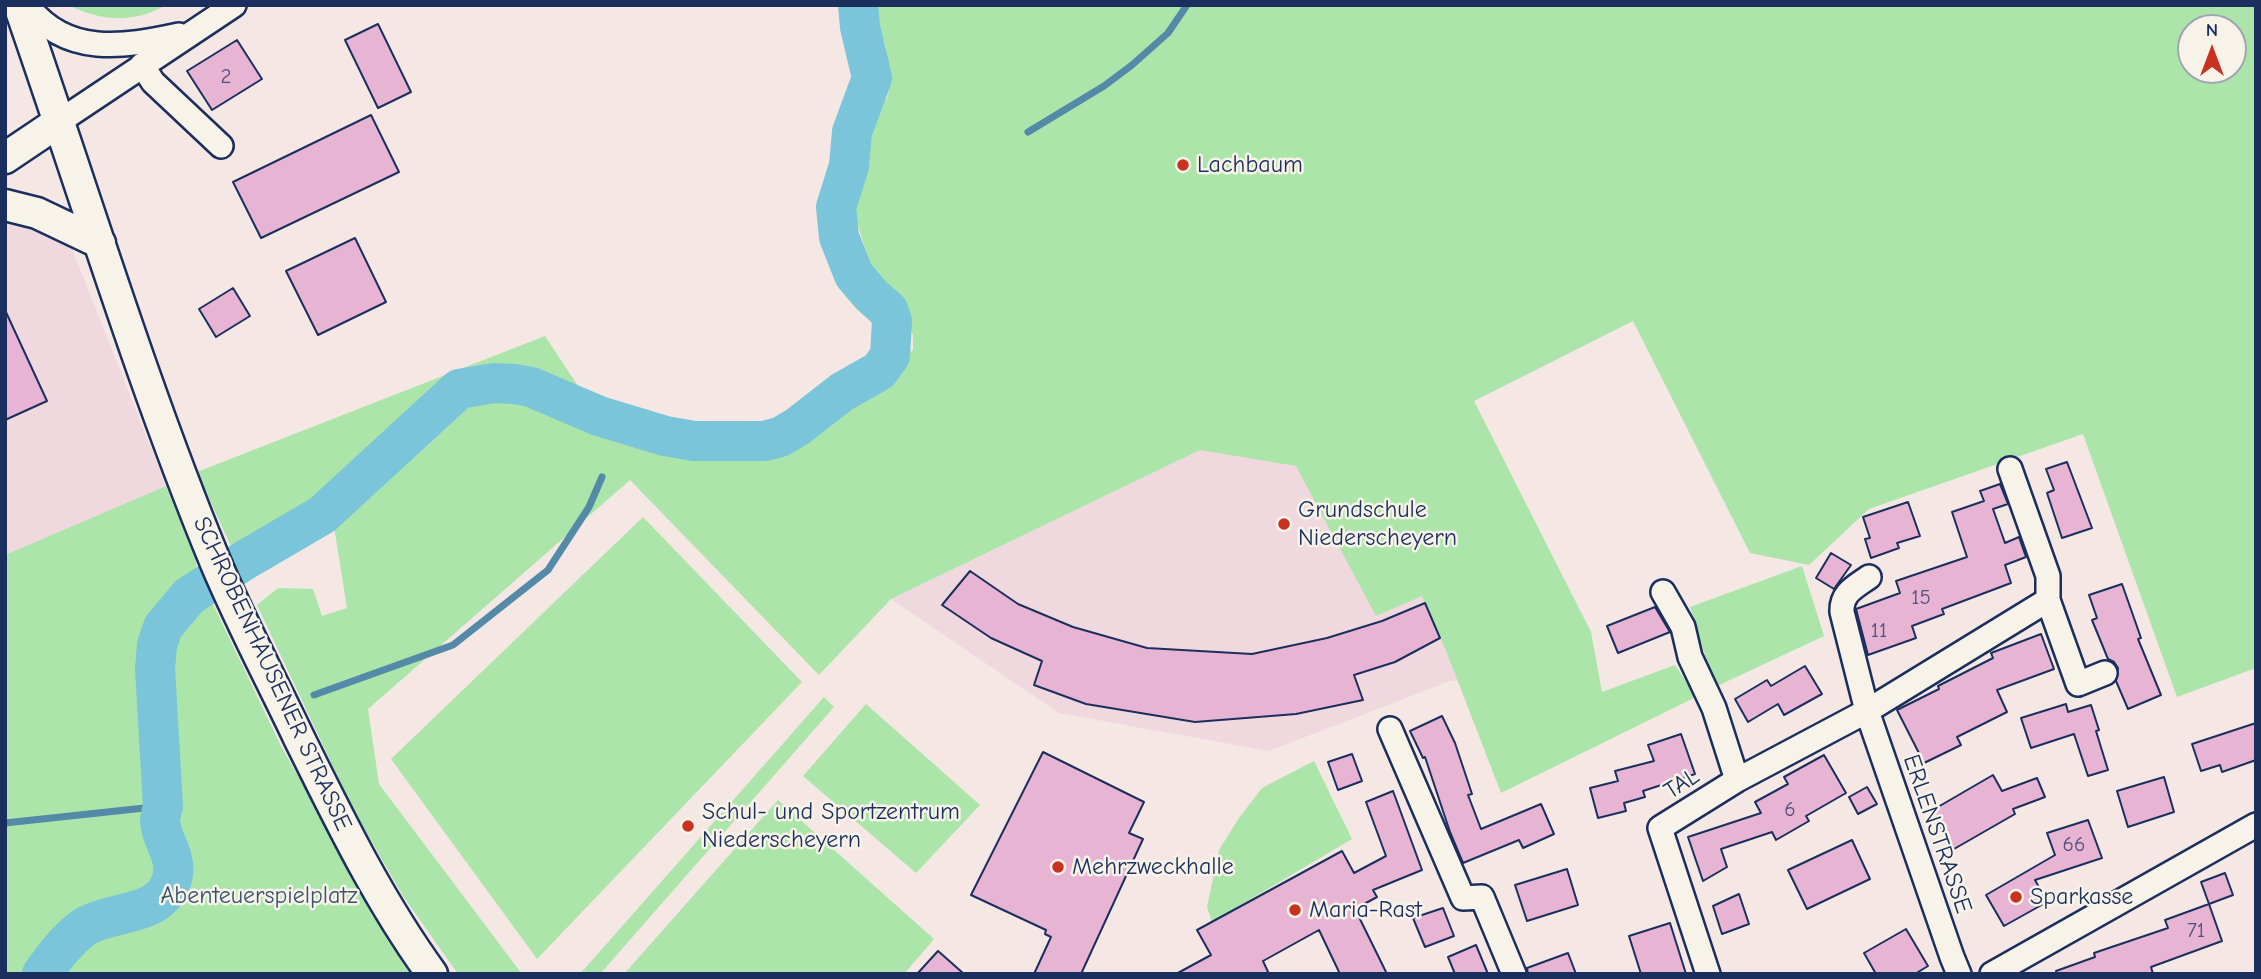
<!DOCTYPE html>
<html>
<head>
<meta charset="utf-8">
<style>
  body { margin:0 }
  #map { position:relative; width:2261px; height:979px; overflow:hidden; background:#f4e7e4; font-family:"Comic Neue",sans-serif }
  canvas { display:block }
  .frame { position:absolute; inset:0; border:7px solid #1b2f5e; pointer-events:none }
  .north { position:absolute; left:2177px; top:14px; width:70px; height:70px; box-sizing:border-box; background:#f7f3e8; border:2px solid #9fa5b1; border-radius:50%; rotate:0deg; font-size:19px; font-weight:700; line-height:28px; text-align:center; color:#1b2f5e }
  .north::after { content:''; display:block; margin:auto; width:24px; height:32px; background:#c8321e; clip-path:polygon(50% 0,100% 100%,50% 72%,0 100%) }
</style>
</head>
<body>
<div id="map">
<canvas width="2261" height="979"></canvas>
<div class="frame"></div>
<div class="north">N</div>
</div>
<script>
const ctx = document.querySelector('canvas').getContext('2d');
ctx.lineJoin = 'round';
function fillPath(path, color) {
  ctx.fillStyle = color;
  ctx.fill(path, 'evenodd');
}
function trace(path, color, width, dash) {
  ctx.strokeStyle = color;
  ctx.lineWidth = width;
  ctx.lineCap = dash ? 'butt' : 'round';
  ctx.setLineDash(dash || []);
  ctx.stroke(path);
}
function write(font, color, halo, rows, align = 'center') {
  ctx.font = font + ' "Comic Neue",sans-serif';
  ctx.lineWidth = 5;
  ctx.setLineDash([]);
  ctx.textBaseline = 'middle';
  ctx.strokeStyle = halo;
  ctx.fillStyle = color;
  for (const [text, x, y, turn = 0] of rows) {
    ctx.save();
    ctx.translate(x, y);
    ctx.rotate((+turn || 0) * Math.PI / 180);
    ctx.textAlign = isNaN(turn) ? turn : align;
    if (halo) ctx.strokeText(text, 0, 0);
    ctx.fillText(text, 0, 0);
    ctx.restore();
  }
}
const built = new Path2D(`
  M27,219l32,16 13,14 94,237 -161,69v-331l18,3z
  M1484,439l106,229 -140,13 -181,70 -210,-38 -168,-114 309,-149z`);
const green = new Path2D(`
  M68,5h98c-33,19 -65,16 -98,0z
  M857,5h1399v663l-79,29 -94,-263 -214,75 -60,56 -59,-12 -117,-232 -159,80 117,231 11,60 73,-27 21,32 -195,96 -56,-145 -23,-52 -46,20 -80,-150 -96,-16 -309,149 -72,76 -189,-195 -262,229 11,75 143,190h-64l-55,-78 -49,-85 -97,-206 21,-17 35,1 9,27 25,-8 -15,-94 123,-118 37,-10 27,2 132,54 63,12 35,2 25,-4 -11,-25h35l24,-17 51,-24 10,-7 8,-14 22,-15v-15l-4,-9 -38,-60 -16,-49 -1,-13 14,-40 -2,-35 4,-10 17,-21 2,-8 -4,-47zM2191,28h42v42h-42z
  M545,336l33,50 41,19 -5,3c-68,-25 -125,-56 -190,0 -24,21 -43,48 -68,67 -38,30 -81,53 -122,78l-37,-81z
  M166,486l29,69 2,16 83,173 53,95 86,135h-414v-419z
  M643,517l159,165 -265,277 -146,-200z
  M1802,566l22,70 -109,51 -25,-80z
  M824,697l10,10 -234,267h-20z
  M866,704l114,101 -64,68 -113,-97z
  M1314,761l38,78 -140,83 -5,-15 12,-57 20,-32 23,-30z
  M778,800l156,139 -30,35h-280z`);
const stream = new Path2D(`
  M1028,132l76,-46 28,-21 36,-32 19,-28
  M314,695l139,-50 95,-75 41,-63 13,-30
  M5,823l158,-17`);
const river = new Path2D(`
  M42,974c12,-17 27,-37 44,-48 27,-16 76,-9 86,-47 6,-22 -10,-37 -12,-57 0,-6 2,-11 3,-16l-8,-137 2,-24 6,-18 26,-31 56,-36 77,-45 137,-126 35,-6 20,1 17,3 68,29 66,20 29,5h70l16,-4 17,-10 45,-35 37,-21 11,-15 2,-35 -4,-11 -17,-15 -17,-20 -15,-38 -3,-30 13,-41 3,-34 20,-54 -12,-51 -2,-22`);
const building = new Path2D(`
  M378,24l33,68 -33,16 -33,-68z
  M237,40l25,39 -50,31 -25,-39z
  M371,115l28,57 -138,66 -28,-56z
  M355,238l31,64 -68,33 -32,-64z
  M233,288l17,28 -34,21 -17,-28z
  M5,310l42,91 -42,19z
  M2067,462l25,66 -30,10 -15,-45 7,-3 -8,-21z
  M2000,484l8,20 -15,5 12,34 14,-6 7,20 -21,8 6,18 -69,26 2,5 -32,12 4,12 -48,17 -12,-46 44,-16 -4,-12 71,-24 -15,-45 32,-11 -4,-10z
  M1908,502l12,34 -23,7 2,5 -28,10 -6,-19 5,-1 -7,-21z
  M1831,553l20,12 -17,24 -18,-11z
  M970,571l48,33 55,23 74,21 105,6 75,-16 55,-17 43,-18 15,35 -45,24 -41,13 9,25 -67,14 -101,8 -109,-18 -52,-19 8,-24 -51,-23 -49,-33z
  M2122,584l19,54 -3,1 23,56 -33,14 -12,-28 2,-13 -4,-6 -6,-3 -16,-39 5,-2 -8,-23z
  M1655,607l15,25 -52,21 -11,-27z
  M2041,634l13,35 -57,21 10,22 -50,25 4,8 -37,18 -27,-53 42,-21 -1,-3 55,-28 -2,-5z
  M1805,666l17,28 -38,21 -6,-11 -30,18 -13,-23 32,-19 4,6z
  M2066,704l2,8 23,-7 8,25 -3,1 12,39 -20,6 -14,-42 -43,14 -10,-30z
  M1442,716l13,27 17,51 -4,1 13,34 60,-25 13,30 -31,14 -4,-8 -56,23 -13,-31 -25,-75 -2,1 -13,-27z
  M2256,723v37l-34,12 -2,-7 -19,6 -9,-27z
  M1681,734l14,40 -52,17 2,6 -21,6 2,8 -28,7 -8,-30 28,-7 -3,-10 39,-10 -6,-16z
  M1043,752l101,50 -15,31 14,6 -62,135h-47l17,-37 -6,-3 1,-4 -75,-35z
  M1352,754l10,27 -24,9 -10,-28z
  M1824,755l22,38 -40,23 3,5 -33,19 -4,-8 -51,17 6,18 -24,14 -15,-44 73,-24 -6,-11 33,-18 -4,-7z
  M1993,775l9,16 35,-13 8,19 -32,12 2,5 -61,35 -23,-38z
  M2164,777l10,35 -46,15 -11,-36z
  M1867,787l10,17 -19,10 -9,-17z
  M1393,791l29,79 -49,20 4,7 -22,12 32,65h-47l-21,-44 -56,31 6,13h-93l35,-19 -14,-25 145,-79 12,22 32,-17 -20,-54z
  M2088,820l14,38 -67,22 12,22 -43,24 -18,-31 69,-40 -8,-22z
  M1852,840l18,39 -63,30 -19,-39z
  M1567,869l11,36 -51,16 -12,-36z
  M2225,873l8,22 -24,9 -8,-22z
  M1739,894l10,30 -27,10 -9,-28z
  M2209,904l13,37 -71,26 2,7h-96l-1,-3 39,-14 -1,-4 74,-25 -3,-8z
  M1443,908l11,28 -29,11 -12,-29z
  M1670,923l16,51h-45l-12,-38z
  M1906,929l22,37 -13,8h-39l-12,-21z
  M1476,945l12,29h-33l-7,-17z
  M938,951l8,7 18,16h-47z
  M1568,953l8,21h-48l-1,-6z`);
const minor = new Path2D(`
  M27,5c39,52 97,42 152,30
  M142,65l11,17 68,64
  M60,121l174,-116
  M2010,469l38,107v24l30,84 27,-11
  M1663,592l20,35 7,30 24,51 23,72
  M1390,729l73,169 19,-1 32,77
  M1708,974l-48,-146 77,-48 130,-69 -25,-99c-1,-19 13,-25 27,-35
  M1959,974l-7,-17 -85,-246 181,-111
  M1992,974l264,-149`);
const major = new Path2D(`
  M19,5c65,186 121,374 196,556 25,60 56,118 84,177 40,81 80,163 133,236
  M5,158l55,-37
  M5,205l32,8 63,30`);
const markers = [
  [1183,165,7,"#c8321e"],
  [1284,524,7,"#c8321e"],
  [688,826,7,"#c8321e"],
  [1058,867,7,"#c8321e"],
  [2016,897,7,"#c8321e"],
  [1295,910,7,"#c8321e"]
];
const numberNames = [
  ["2",226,77],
  ["15",1921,598],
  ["11",1879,631],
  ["6",1790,810],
  ["66",2074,845],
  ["71",2196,931]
];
const poiNames = [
  ["Lachbaum",1197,165],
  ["Grundschule",1298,510],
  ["Niederscheyern",1298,538],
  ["Schul- und Sportzentrum",702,812],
  ["Niederscheyern",702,840],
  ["Mehrzweckhalle",1072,867],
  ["Sparkasse",2030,897],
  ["Maria-Rast",1309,910]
];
const streetNames = [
  ["SCHROBENHAUSENER STRASSE",272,674,65],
  ["TAL",1682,784,-32],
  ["ERLENSTRASSE",1937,834,71]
];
const parkNames = [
  ["Abenteuerspielplatz",259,896]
];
fillPath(built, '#f0d8df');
fillPath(green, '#ace5aa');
trace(stream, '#5489a8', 7);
trace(river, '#7ac5d9', 40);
fillPath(building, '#e7b5d3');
trace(building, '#1b2f5e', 2);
trace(minor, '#1b2f5e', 28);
trace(major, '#1b2f5e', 35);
trace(minor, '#f7f3e8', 23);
trace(major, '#f7f3e8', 30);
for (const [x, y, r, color] of markers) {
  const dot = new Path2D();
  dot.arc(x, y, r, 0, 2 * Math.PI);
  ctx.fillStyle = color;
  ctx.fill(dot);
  trace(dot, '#f7f3e8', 2.5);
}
write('21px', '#4e507b', null, numberNames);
write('24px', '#1b2f5e', '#f7f3e8', poiNames, 'left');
write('24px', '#1b2f5e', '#f7f3e8', streetNames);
write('24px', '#38536d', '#f7f3e8', parkNames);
</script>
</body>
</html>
